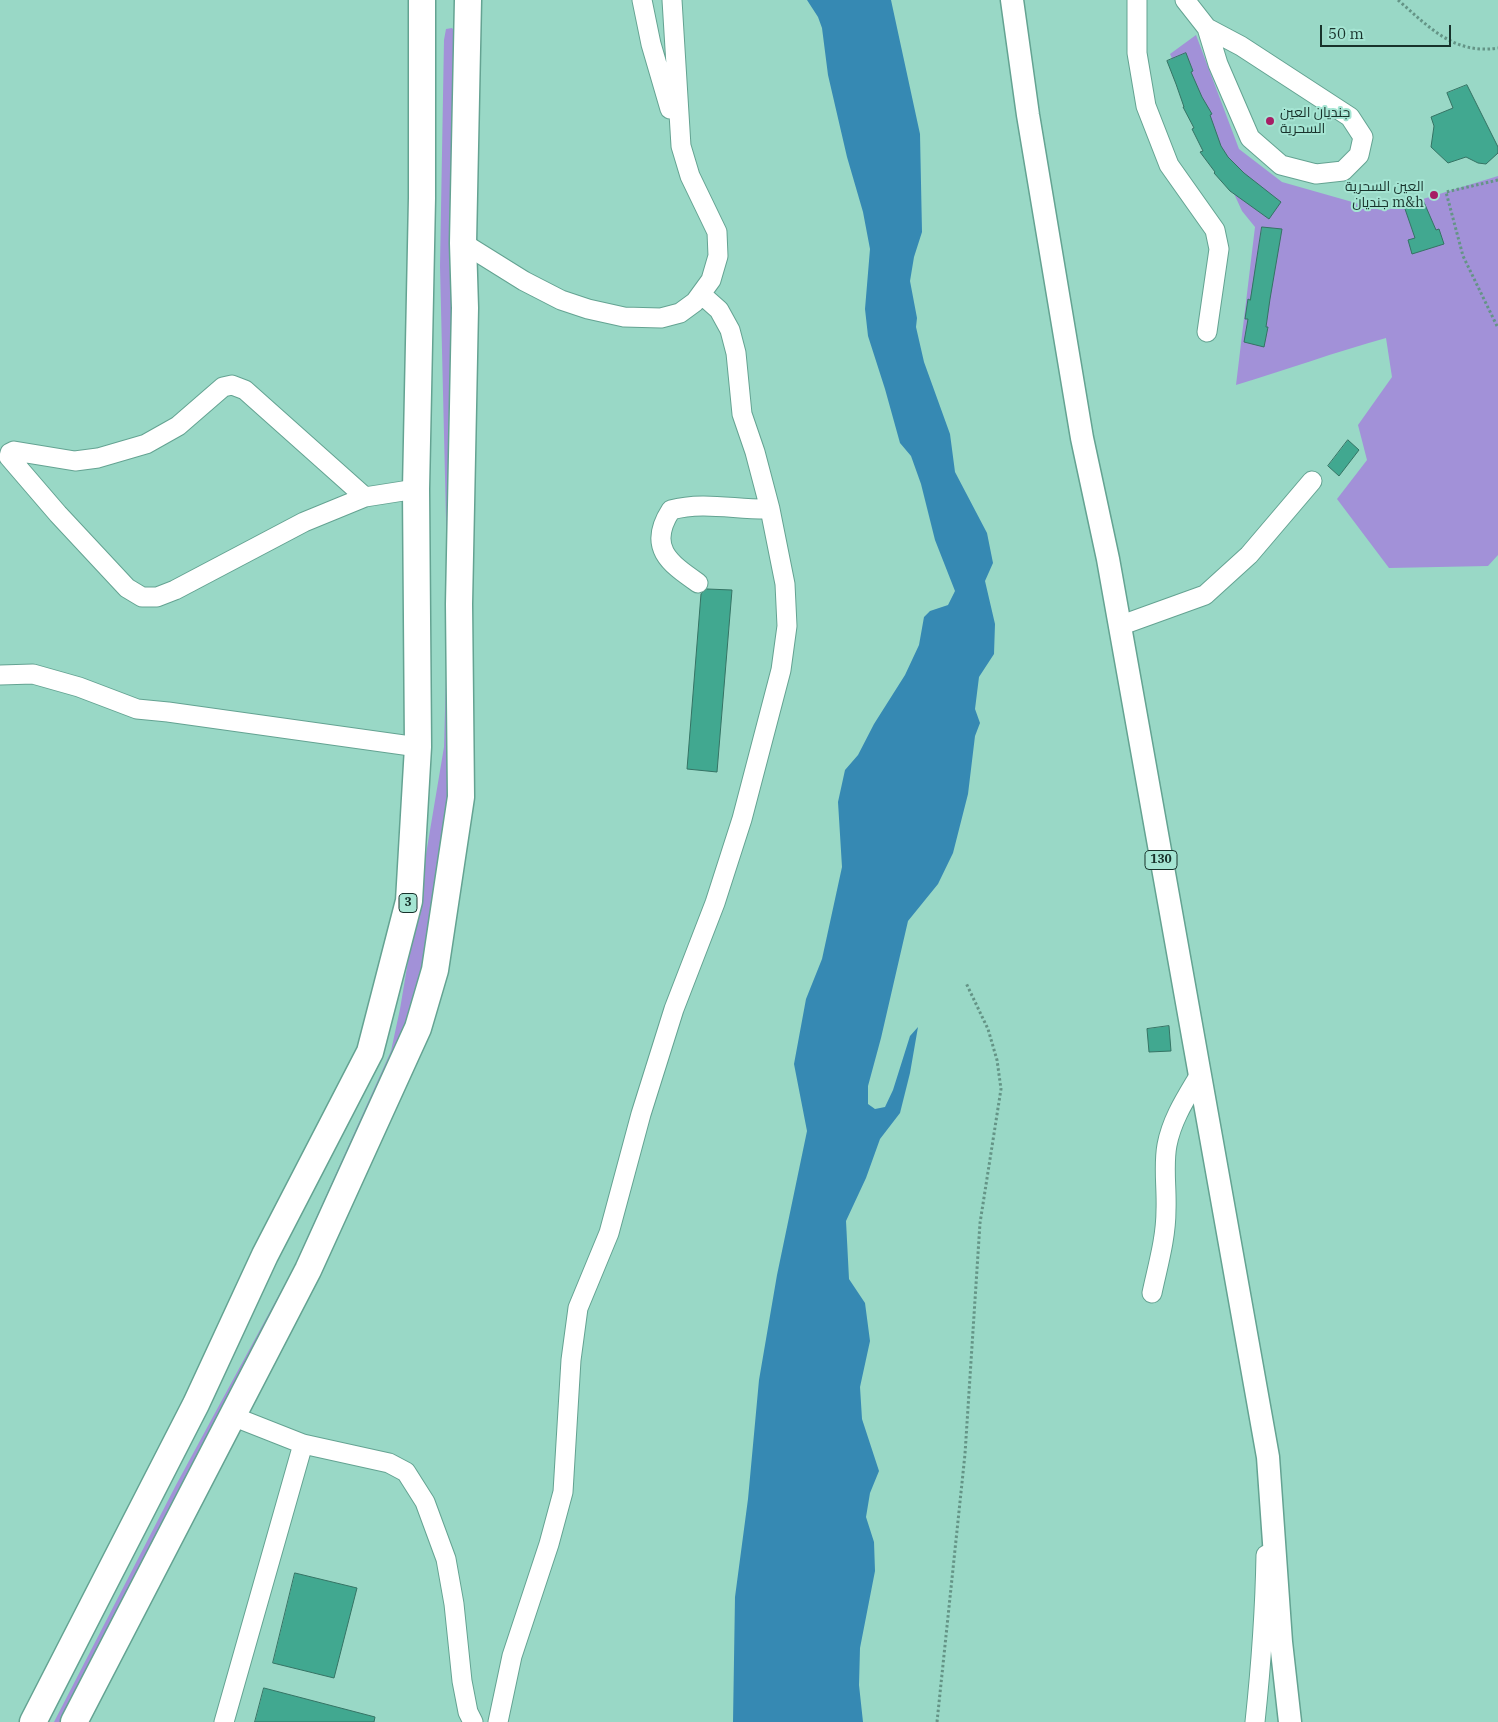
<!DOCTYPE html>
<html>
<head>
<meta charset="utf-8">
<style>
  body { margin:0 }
  #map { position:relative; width:1498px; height:1722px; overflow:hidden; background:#99d8c6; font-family:"IBM Plex Serif",serif }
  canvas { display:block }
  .scale { position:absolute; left:1320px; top:25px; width:131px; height:22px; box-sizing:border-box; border:2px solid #18322b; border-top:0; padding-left:6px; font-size:15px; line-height:18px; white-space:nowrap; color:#18322b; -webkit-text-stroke:4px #a5e5d3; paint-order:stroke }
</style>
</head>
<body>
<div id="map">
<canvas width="1498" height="1722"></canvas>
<div class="scale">50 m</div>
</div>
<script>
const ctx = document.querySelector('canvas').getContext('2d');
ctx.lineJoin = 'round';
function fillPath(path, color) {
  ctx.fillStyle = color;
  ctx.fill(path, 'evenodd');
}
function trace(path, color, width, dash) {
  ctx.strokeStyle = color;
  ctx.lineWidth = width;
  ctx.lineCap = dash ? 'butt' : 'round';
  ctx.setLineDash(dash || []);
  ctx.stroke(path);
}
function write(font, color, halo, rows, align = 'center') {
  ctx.font = font + ' "IBM Plex Serif",Cairo,serif';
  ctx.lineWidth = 4;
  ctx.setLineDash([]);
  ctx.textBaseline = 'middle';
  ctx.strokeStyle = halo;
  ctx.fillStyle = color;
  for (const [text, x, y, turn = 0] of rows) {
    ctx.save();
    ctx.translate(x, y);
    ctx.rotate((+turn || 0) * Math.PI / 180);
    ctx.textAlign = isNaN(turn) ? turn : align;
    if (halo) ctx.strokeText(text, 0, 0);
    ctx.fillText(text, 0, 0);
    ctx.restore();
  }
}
const green = new Path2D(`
  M452,28l8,9 6,567 -24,310 -39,143 -333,665h-16l122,-237 118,-218 97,-216 9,-42 44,-262 4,-144 -8,-337 4,-226 2,-11z
  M1196,35l43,114 43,33 102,29 114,-35v379l-10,11 -99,2 -52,-69 30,-39 -9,-35 34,-48 -6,-39c-51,14 -100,32 -150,47l19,-158 -13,-16 -72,-157z`);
const water = new Path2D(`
  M807,0h84l29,134 2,98 -8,25 -4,24 7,37 -1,9 8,35 26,72 5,38 32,61 6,30 -8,18 10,43 -1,30 -15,23 -4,32 5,14 -5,13 -7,58 -15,59 -15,31 -30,37 -27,117 -13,48v18l7,5 10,-2 8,-17 17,-54 8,-9 -8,46 -10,40 -20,26 -14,39 -20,43 3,58 16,24 5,38 -10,46 2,32 17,52 -9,22 -4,24 8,25 1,29 -15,77 -1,37 4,37h-130l2,-125 13,-98 11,-119 18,-105 30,-144 -13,-67 12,-65 16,-40 20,-92 -4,-65 7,-32 13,-15 16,-31 31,-49 14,-30 5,-28 6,-6 18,-6 7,-14 -20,-51 -14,-56 -10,-28 -11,-13 -15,-54 -17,-53 -3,-27 5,-60 -7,-37 -16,-55 -19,-82 -6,-47 -4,-11z`);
const building = new Path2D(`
  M1186,53l7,18 -2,1 11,25 10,17 -2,1 11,31 7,11 16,16 37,29 -12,17 -39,-28 -16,-18 1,-1 -15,-20 3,-1 -11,-22 2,-1 -11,-21h1l-8,-23 -9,-23z
  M1467,85l31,62v6l-12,11 -8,-1 -12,-6 -18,6 -17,-16 3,-21 -3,-9 22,-9 -6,-15z
  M1423,200l13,30 3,-1 5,15 -32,10 -4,-14 7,-2 -11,-32z
  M1262,227l20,2 -12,70 -4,28h2l-4,20 -20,-5 4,-23h-3l3,-20 2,1z
  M1348,440l11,10 -20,26 -11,-10z
  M707,589l25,1 -15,182 -30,-3 14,-175z
  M1169,1026l2,25 -22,1 -2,-23z
  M295,1573l62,15 -23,90 -61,-15z
  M264,1688l111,29 -1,5h-119z`);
const path = new Path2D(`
  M1398,0c31,27 56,55 100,48
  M1498,180l-52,12 17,64 35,72
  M937,1722l28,-268 15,-231 21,-134 -4,-29 -9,-31 -22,-46`);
const minor = new Path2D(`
  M642,0l9,44 19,65
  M1137,0v53l9,53 23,59 46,65 4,19 -12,83
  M1185,0l22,28 11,36 32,74 31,27 35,9 27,-3 16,-16 4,-18 -13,-20 -109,-71 -34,-18
  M463,243l61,38 37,19 27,9 36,8 37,1 19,-5 15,-11 16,-22 7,-24 -1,-24 -27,-56 -9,-30 -9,-146
  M365,497l-120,-107 -13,-5 -9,2 -45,39 -32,18 -48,14 -23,3 -61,-10 -4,2 -1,4 49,57 69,74 15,9h15l18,-7 129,-68 61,-25 51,-8
  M698,583c-29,-20 -51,-36 -27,-73 33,-9 65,0 99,-1
  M1119,626l86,-31 44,-40 63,-74
  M0,675l33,-1 46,13 58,22 31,3 250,35
  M1152,1293c6,-28 14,-55 14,-83 1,-21 -3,-44 1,-65 5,-26 19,-47 32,-69
  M232,1416l71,28 86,19 17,9 19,30 21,57 8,45 8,77 6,31 5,10
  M224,1722l79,-278
  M498,1722l14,-66 37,-112 14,-52 8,-132 7,-52 31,-75 32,-119 33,-105 41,-106 27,-84 39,-149 6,-44 -2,-42 -15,-75 -15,-57 -13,-38 -6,-61 -6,-23 -11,-20 -18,-16
  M1255,1722c6,-56 10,-111 11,-167`);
const major = new Path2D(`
  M1012,0l16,115 54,323 26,121 160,898 13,185 9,80`);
const highway = new Path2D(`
  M33,1722l163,-318 69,-149 105,-203 39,-151 9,-154 -2,-258 6,-291v-198
  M74,1722l234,-452 110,-242 17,-58 26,-173 -2,-193 6,-296 -2,-65 5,-243`);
const markers = [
  [1270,121,5,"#a71e65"],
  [1434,195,5,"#a71e65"]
];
const shields = [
  [1161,860,32],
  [408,903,18]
];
const shieldNames = [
  ["130",1161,860],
  ["3",408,903]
];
const poiNames = [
  ["جنديان العين",1280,113],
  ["السحرية",1280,129],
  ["العين السحرية",1424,187,"right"],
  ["جنديان m&h",1424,203,"right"]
];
fillPath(green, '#a291d8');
fillPath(water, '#3689b3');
fillPath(building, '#41a890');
trace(building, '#357364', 1);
trace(minor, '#64a392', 21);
trace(major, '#64a392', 25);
trace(highway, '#64a392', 29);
trace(path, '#649486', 3, [2.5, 2.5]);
trace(minor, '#fff', 19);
trace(major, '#fff', 22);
trace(highway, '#fff', 26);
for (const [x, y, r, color] of markers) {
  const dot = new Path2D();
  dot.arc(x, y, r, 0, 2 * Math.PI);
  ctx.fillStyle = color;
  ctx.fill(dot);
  trace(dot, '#a5e5d3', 2);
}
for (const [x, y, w] of shields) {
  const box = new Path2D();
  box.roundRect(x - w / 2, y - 9.5, w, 19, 4);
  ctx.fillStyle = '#a5e5d3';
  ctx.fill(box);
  trace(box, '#18322b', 1);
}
write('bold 12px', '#18322b', null, shieldNames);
write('14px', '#18322b', '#a5e5d3', poiNames, 'left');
</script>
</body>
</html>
